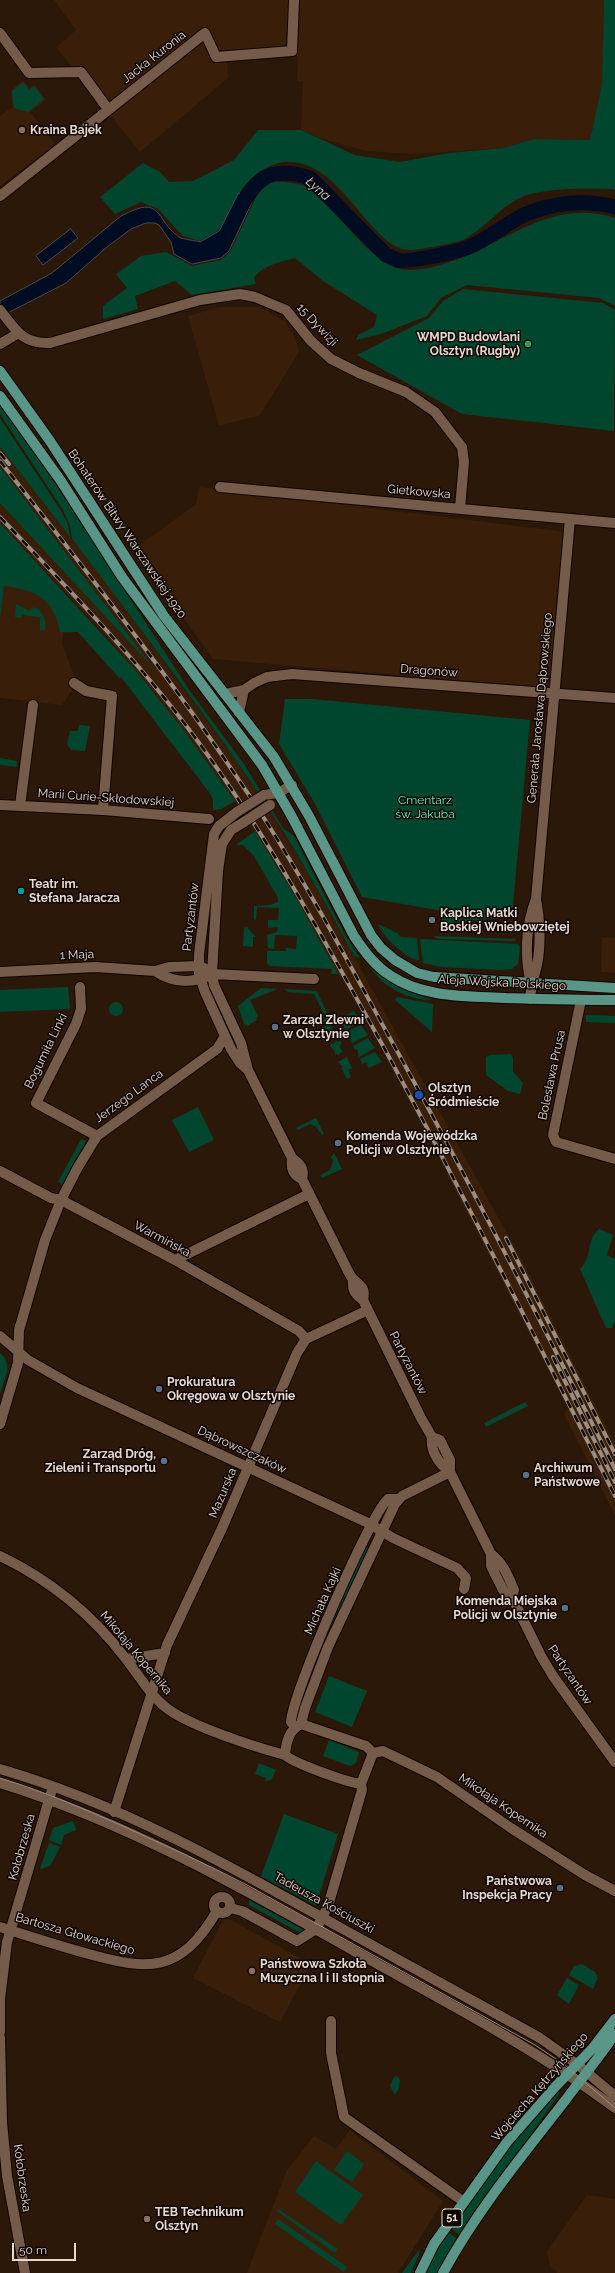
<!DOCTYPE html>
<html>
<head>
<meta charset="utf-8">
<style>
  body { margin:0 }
  #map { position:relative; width:615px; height:2273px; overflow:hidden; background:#2c1808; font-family:Raleway,sans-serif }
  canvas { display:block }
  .scale { position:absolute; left:12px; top:2243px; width:64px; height:18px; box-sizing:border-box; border:2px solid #e8d9cf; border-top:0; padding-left:5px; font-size:12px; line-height:14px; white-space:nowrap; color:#e8d9cf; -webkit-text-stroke:3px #0e0602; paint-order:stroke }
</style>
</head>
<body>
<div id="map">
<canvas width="615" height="2273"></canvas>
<div class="scale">50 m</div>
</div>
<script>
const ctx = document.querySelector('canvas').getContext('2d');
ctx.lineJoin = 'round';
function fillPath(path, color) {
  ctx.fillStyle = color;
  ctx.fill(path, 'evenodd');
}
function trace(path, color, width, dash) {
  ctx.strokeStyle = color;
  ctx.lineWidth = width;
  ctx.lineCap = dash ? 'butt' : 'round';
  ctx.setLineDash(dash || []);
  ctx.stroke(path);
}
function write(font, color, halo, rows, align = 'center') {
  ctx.font = font + ' Raleway,sans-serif';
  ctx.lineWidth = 3;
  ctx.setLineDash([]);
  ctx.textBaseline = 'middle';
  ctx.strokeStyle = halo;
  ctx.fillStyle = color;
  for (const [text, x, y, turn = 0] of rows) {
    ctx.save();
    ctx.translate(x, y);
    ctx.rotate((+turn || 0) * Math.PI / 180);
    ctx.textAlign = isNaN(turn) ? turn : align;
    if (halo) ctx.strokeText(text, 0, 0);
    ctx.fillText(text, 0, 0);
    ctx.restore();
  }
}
const built = new Path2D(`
  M54,0h550l-2,84 -12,56 -56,-1 -30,9 -90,6 -48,-3 -37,-10 -28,-11 2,-48 -6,-1 1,-25 -71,2 1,20 -88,74 -84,-105 20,-17z
  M23,80l7,8 5,-3 11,15 -16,12 25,32 -55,42v-70l12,-9 -1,-17z
  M220,307h41l23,14 10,14 5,17 -39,63 -41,11 -31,-110z
  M0,447l121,156 106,145 46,68 36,59 211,382 95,187v71l-51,-101 4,-6 -121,-234 2,-1 -91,-168 -20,-31 -63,-111 -67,-101 -51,-65 -48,-58 -109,-116v-20l156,168 -156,-204z
  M199,487l367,45 -16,156 -337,-29 -79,-110 62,-45z
  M0,545l78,87 -15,1 -1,11 13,34 -2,11 -11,16 -62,-7z
  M602,937l13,1v35l-14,-1z
  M229,1919l82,45 -31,58 -87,-44 30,-58z
  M350,2130l93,71 -45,72h-151l40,-103 27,-34 22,13z
  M587,2195l28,4v74h-58l-1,-3 -6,-3 -3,-16z`);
const green = new Path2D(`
  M604,0h11v190l-3,-1c-29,0 -60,-2 -88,7 -21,8 -39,32 -59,43 -7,4 -43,10 -53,11 -42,4 -73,-100 -133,-87 -24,6 -38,25 -49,46 -3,7 -6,16 -12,21 -5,4 -12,8 -18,11l-17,-5 -25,-27 -17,-7 -26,12 -15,-17 43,-34 17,9 9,10 24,-1 41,-21 24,-30h43l54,25 45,7 49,-9 55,-5 30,-9 56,1 12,-56z
  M23,82l6,8 5,-4 10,13 -16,13 -14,-4 -2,-17z
  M270,181c11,1 26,1 36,6 32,18 65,85 105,83 73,-3 128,-77 204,-52v88l-16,-8 -132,-13 -26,13 -14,18 -43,17 -28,7 2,-5 16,-8 3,-12 -54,-34 -28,-23c-15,4 -32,7 -41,20l2,6 -64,11 -17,-14 -40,15 3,13 -35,10v-13l24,-18 -11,-14 25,-18 25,-4 26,14 29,-6 9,-8 28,-59z
  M463,289l140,14 12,7 -1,121 -152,-17 -105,-59 72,-37 15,-18z
  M0,405l32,43 158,243 54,73 39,64 11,8 51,99 15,23 -6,-2c-25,-46 -50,-92 -78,-136 -63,-97 -134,-189 -204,-281l-2,-13 -7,-16 -63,-96z
  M0,418l61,93 7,13 2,13 -70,-90z
  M0,467l156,204 -156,-168z
  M0,523l135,147 48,59 52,72 -14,8 -8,1v-11l-4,-7 -88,-115 -2,1 -41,-46h-18c-6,-33 -23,-42 -56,-46l-4,34z
  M16,604l13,7 5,-4c9,4 13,14 11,23h-5v-13l-18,-2 -1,3 -6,-1z
  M285,699h27l218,21 -18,196 -70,8 1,-13 -81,-14 -47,-93 -36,-60z
  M79,725l11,1 -5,25 -14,-1 -4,-6 3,-13h8z
  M0,758l17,3v6l-17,-2z
  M255,831l41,67 42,76h-7l1,-5 -62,-3 -3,-3v-12h19v-3l10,1 1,-13 -22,-1 -1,14 -6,-1 -1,-13 10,-3 1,-5 -10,1v-8h10l1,-12 -22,-1 -1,13 -2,-1v-13l16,-1 8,-3v-4l-24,-42 -11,-11h-7z
  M378,924l19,9 4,4 16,1 2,22c-12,0 -37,-24 -41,-36z
  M247,927l9,10h-3v10l-10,-1 1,-18z
  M433,936l83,3 -1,2 -77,-2z
  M420,939l97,5 3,3 -2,17 -6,5 -10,1 -61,-3 -18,-4z
  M370,966l19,15 16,9 27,10c-23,0 -51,-13 -62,-34z
  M68,987l2,22 -70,3v-22z
  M261,988l17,1 -28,11 8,16 -2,2 1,2 -10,6 -3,-2 -6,-18z
  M284,989l33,2 13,29 -13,6 -1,-2 10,-6 -12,-24 -26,-2z
  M397,997l36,7 -1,28 -37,-32z
  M109 1009a7 7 0 1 1 14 0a7 7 0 1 1-14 0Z
  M354,1011l7,10 -16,9 -2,-7h-2l-2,-4z
  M586,1015l29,1v7l-29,-1z
  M330,1024l5,10 -8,5 -6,-11z
  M361,1025l7,10 -16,8 -2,-7 -2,1 -2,-5z
  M368,1038l7,10 -16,9 -2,-8 -2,1 -2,-4z
  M336,1040l1,2 3,-1 2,2 -3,4 5,6 -3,-1 -2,3 -3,-1v3l-2,-7 -4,-4 1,-3 3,1z
  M375,1052l7,10 -13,6 -3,-6 -4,2 -2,-5z
  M511,1054l2,4v14l10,11 -3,11 -12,-3 -22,-16v-18l4,-2z
  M347,1057l5,11 -4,2 3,7 -4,2 -6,-11 2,-1 -5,-5z
  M198,1107l16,33 -25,12 -17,-32z
  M316,1118l8,16 -2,1 -6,-8 -6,-3 -12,6 -2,-2z
  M81,1139l5,2 -23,44 -5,-3z
  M334,1153l8,16 -20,9 -2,-3 10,-5 3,-9 -2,-4z
  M599,1229l14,6 -6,20 8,4v62l-3,7h-6l-26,-59c14,-14 5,-28 19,-40z
  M0,1353c14,11 4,27 0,41z
  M525,1402l3,4 -42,21 -2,-4z
  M365,1547l5,2 -67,155 -5,-2 12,-33z
  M329,1676l38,15 -15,36 -37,-15z
  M329,1740l30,12 -3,11 -6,3 -27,-10z
  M259,1763l17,7 -5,10 -6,1 1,-3 -11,-4z
  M284,1814l54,20 -22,72 -55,-30z
  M73,1821l3,9 -12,5 -3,10 -12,-5 4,-12z
  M49,1843l11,4 -9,18 -9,4 -2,-1z
  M249,1900l59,32 -4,3 -55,-30z
  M582,1964l13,8 3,6 -5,11 -24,-14 5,-9z
  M567,1978l12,7 -10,19 -12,-9z
  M397,2076l3,4 -1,8 -4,7 -5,-9 4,-9z
  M558,2091l2,2 -100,142 -10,-7 70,-95z
  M347,2151l17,13 -12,18 -18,-12z
  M316,2161l47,34 -22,30 -46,-33z
  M278,2209l60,40 -3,4 -58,-42z
  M278,2219l69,48 -3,5 -69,-48z
  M448,2232l9,7 -20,34h-12z
  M418,2251l2,1 -9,21h-9z`);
const water = new Path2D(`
  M239,193l13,9 -23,49 -8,7 -29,6 -18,-10 -3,-12 -12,-17 -4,-2h-9l-15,6 -24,18 -41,36 -66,34v-16l52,-28 69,-57c43,-23 33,4 58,21 5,3 15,3 21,5l19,-11z
  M71,229l7,9 -35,27 -7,-9z`);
const river = new Path2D(`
  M236,216c18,-36 32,-52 74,-38l76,77c4,1 8,4 11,5 10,3 61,-8 72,-13 22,-9 40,-27 62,-35 27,-10 56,-12 84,-5`);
const minor = new Path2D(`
  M0,33l29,40 52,-1 27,37
  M0,196l205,-163 11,24 76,-6 2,-51
  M0,310c16,20 22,34 50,33l150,-43 40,-6 15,3 31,13 25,31 20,18 28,14 47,19 29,20 27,35 2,15 -4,46
  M0,344l17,-10
  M220,487l395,36
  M74,683l12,8 26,5 -9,114
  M225,694l19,-4 10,-7 13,-6 25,-3 323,24
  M239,712l5,-22
  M264,795l14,-2 14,-8
  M0,805l103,5 106,9
  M20,806l13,-101
  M237,812l-18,14 -5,8 -15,120v20l6,18 26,57 9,14 8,7
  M244,822l-13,8 -9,14 -4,27 -6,103 2,11 27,58 7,27 44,88c8,6 13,10 10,21l43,86c2,4 5,11 8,14 8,7 13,9 10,21
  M155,971c18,12 38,13 57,3l102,5
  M0,972l95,-5 60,4 14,-4 30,-1 5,2
  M531,983c-7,-27 -5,-59 5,-84
  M80,987l1,22 -5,15 -40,79 61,33
  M530,999c1,-13 4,-22 7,-34 4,-20 3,-46 -1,-66l34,-380
  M581,1000l-28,135 3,7 59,17
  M292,1158c-1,10 0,17 10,21
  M0,1171l51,27 10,2 114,60 124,71 7,8
  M175,1260l134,-66
  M353,1279c-1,10 1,15 10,21l58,118 11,19 8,3 10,20v12
  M0,1336l28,24 49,28 291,135 25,15 64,30 9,10 -2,11
  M0,1424l18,-61 1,-33 26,-90 16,-40 17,-33 19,-31 120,-87 8,-13
  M432,1437c-2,14 7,27 18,35l41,82c13,10 17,22 23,36l-2,7 29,59 12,20 62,86
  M491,1554v12l14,28 7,3
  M0,1556c50,24 92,58 126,103 13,16 22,34 38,47 22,19 91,41 121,49 8,8 64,28 76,29
  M126,1659l39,-6
  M301,1724l4,-16 23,-61 67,-143 7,-8 48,-24
  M295,1727l-4,-5c0,-25 79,-208 97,-223h11
  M373,1753l10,-2 54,26 74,51 74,47 30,16
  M285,1755c1,-13 4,-25 16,-31l65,22 7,7
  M0,1769c121,35 232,98 341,159 66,37 133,73 199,110l38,27 37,31
  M0,1783c132,41 253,111 372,178 83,46 167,90 243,147
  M114,1812l53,-167 56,-119 74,-173 9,-14 62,-29
  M214 1905a8 8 0 1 1 16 0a8 8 0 1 1-16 0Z
  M230,1908l12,3 55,30 19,-12 12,-23 34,-116 -1,-6 12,-31
  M0,1927c28,9 56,18 85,26 64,18 95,21 132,-42
  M331,2021v32l13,64 120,85
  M0,2032v-33l7,-57 44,-149
  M0,2037l2,85 5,54 18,97`);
const major = new Path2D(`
  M0,371l50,70 114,175 110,141 35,59 62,119 10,13 14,12 22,13 17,4 181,11
  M0,396l61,85 61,96 140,188 29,50 63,121c10,15 21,30 37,40 33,22 76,20 115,22 36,1 72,2 109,2
  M420,2273l14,-29 73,-102 48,-55 37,-38 23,-30
  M443,2273c33,-61 79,-117 121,-171 17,-23 35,-44 51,-68`);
const tram = new Path2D(`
  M0,1778c43,13 84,31 125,49 41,19 82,37 122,58l288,160 30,20 50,43`);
const rail = new Path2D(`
  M0,453l9,11
  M0,461c90,115 183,232 262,354 45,70 84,143 124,216 80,144 155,290 229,438
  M0,517c72,76 146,151 207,237 66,92 120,191 175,290 81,149 157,300 233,452
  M506,1238l109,216
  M553,1357l62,125`);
const minorBridge = new Path2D(`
  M237,812l27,-17
  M244,822l26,-17`);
const markers = [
  [22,130,4,"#8d6e63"],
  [528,344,4,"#2e9e5b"],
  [21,891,4,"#0f9aa8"],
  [432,920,4,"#6b7280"],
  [275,1027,4,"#5c6f8a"],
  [419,1095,5,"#1a4fb4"],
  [338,1143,4,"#5c6f8a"],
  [159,1389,4,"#5c6f8a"],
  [164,1461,4,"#5c6f8a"],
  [526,1475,4,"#5c6f8a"],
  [565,1608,4,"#5c6f8a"],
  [560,1888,4,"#5c6f8a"],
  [252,1971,4,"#8d6e63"],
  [147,2219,4,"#8d6e63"]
];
const shields = [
  [452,2218,20]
];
const shieldNames = [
  ["51",452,2218]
];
const streetNames = [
  ["Jacka Kuronia",154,57,-38],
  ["15 Dywizji",317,325,47],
  ["Gietkowska",419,492,5],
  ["Bohaterów Bitwy Warszawskiej 1920",127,534,56],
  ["Dragonów",429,671,4],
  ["Generała Jarosława Dąbrowskiego",540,708,-85],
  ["Marii Curie-Skłodowskiej",106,798,4],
  ["Partyzantów",191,917,-83],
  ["1 Maja",77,955,-2],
  ["Aleja Wojska Polskiego",502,983,3],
  ["Bogumiła Linki",46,1051,-64],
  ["Bolesława Prusa",552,1075,-78],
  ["Jerzego Lanca",129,1096,-36],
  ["Warmińska",162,1239,28],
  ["Partyzantów",408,1363,63],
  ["Dąbrowszczaków",242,1450,25],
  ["Mazurska",223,1493,-67],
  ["Michała Kajki",323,1601,-66],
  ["Mikołaja Kopernika",136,1653,50],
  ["Partyzantów",570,1675,56],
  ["Mikołaja Kopernika",503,1806,34],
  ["Kołobrzeska",22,1847,-74],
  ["Tadeusza Kościuszki",324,1903,29],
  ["Bartosza Głowackiego",75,1934,16],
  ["Wojciecha Kętrzyńskiego",540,2087,-49],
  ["Kołobrzeska",22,2178,82]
];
const poiNames = [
  ["Kraina Bajek",30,130],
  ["WMPD Budowlani",520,337,"right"],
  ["Olsztyn (Rugby)",520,351,"right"],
  ["Teatr im.",29,884],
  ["Stefana Jaracza",29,898],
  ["Kaplica Matki",440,913],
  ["Boskiej Wniebowziętej",440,927],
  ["Zarząd Zlewni",283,1020],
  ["w Olsztynie",283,1034],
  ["Olsztyn",428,1088],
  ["Śródmieście",428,1102],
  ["Komenda Wojewódzka",346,1136],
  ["Policji w Olsztynie",346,1150],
  ["Prokuratura",167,1382],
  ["Okręgowa w Olsztynie",167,1396],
  ["Zarząd Dróg,",156,1454,"right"],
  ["Zieleni i Transportu",156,1468,"right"],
  ["Archiwum",534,1468],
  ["Państwowe",534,1482],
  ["Komenda Miejska",557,1601,"right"],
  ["Policji w Olsztynie",557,1615,"right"],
  ["Państwowa",552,1881,"right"],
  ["Inspekcja Pracy",552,1895,"right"],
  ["Państwowa Szkoła",260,1964],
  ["Muzyczna I i II stopnia",260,1978],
  ["TEB Technikum",155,2212],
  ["Olsztyn",155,2226]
];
const parkNames = [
  ["Cmentarz",425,800],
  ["św. Jakuba",425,814]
];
const waterNames = [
  ["Łyna",318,189,41]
];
fillPath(built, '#391f09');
fillPath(green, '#00462e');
fillPath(water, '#000c21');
trace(water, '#464a55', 1);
trace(river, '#000c21', 15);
trace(minor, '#140300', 12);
trace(major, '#140300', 12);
trace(minor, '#745b4a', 10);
trace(major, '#599687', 10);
trace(tram, '#9d8c80', 1);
trace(rail, '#9d8c80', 4);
trace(rail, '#0e0602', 2.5, [8]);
trace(minorBridge, '#140300', 12, []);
trace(minorBridge, '#745b4a', 10);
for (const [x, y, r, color] of markers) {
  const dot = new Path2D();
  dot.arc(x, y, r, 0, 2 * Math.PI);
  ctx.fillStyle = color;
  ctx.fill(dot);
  trace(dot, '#0e0602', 1.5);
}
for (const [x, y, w] of shields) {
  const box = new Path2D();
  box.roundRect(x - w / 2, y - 9, w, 18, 3);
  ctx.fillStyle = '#0e0602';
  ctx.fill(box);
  trace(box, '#e8d9cf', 1);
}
write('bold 11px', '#e8d9cf', null, shieldNames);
write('12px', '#e8d9cf', '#0e0602', streetNames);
write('bold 12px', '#e8d9cf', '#0e0602', poiNames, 'left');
write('12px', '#66f9bc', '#0e0602', parkNames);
write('italic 13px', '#cad9ec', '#0e0602', waterNames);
</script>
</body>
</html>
